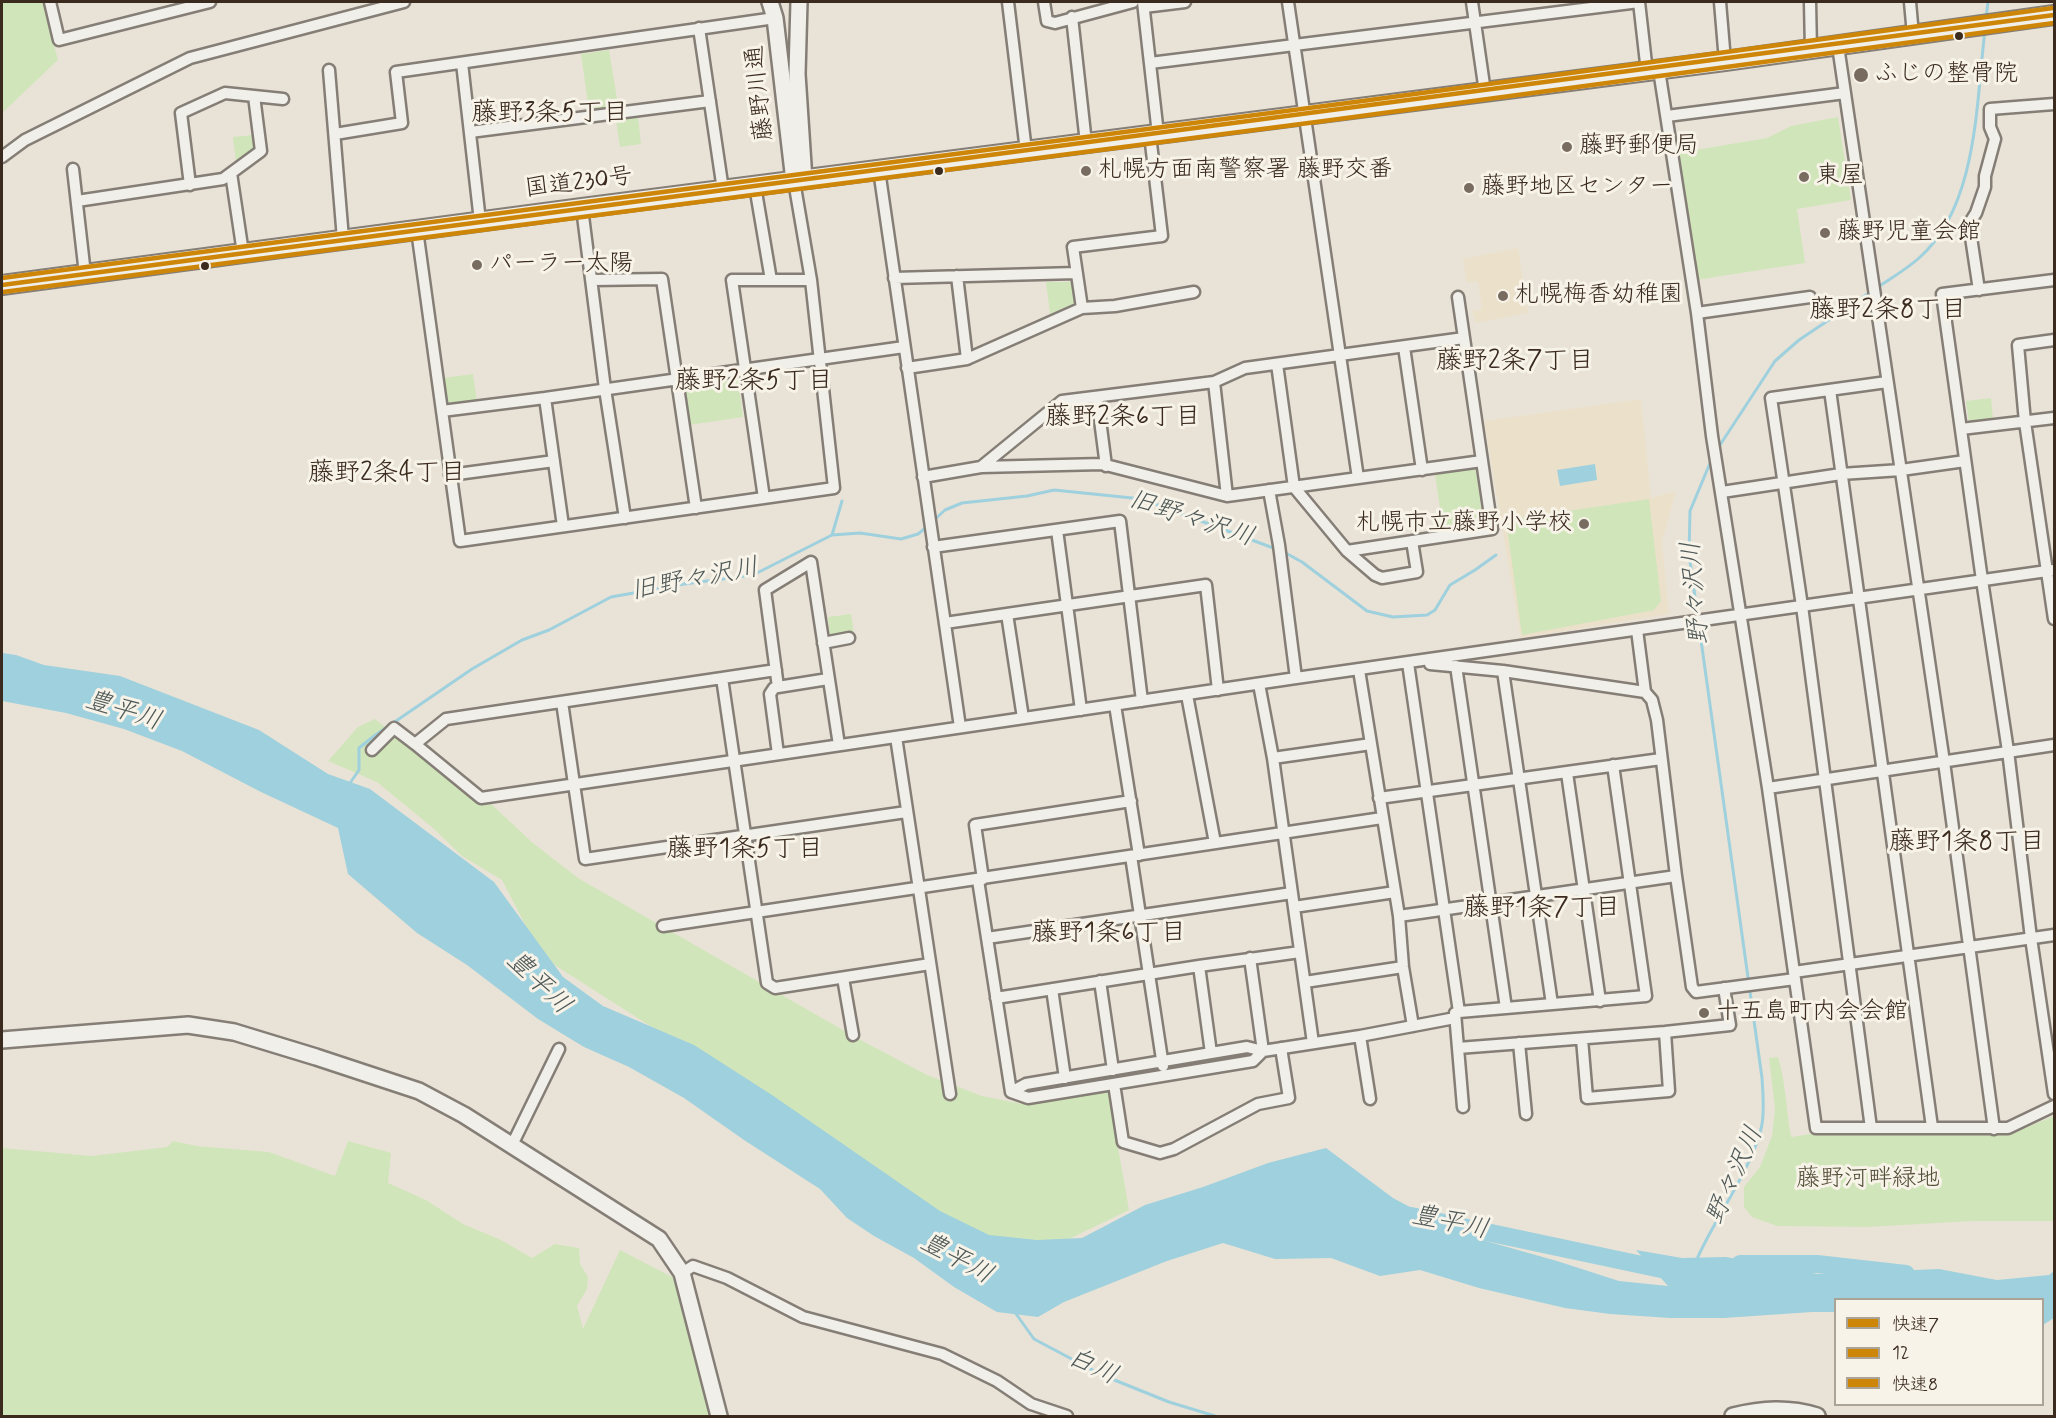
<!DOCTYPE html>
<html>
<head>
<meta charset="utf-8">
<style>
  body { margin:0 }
  #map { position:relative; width:2056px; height:1418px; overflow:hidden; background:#e9e3d7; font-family:Mynerve,"Klee One",sans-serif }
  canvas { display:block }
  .frame { position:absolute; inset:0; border:3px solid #3b2a1e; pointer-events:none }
  .legend { position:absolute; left:1834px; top:1298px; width:210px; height:108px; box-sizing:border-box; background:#f7f3e8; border:2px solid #aca397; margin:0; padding:8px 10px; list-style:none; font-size:18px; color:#3b2a1e }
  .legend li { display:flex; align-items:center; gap:12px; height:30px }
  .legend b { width:30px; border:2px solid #aca397 }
</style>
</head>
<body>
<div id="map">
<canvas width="2056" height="1418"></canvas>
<div class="frame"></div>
<ul class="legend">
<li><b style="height:8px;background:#ce8608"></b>快速7</li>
<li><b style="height:8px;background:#ce8608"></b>12</li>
<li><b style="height:8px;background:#ce8608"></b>快速8</li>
</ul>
</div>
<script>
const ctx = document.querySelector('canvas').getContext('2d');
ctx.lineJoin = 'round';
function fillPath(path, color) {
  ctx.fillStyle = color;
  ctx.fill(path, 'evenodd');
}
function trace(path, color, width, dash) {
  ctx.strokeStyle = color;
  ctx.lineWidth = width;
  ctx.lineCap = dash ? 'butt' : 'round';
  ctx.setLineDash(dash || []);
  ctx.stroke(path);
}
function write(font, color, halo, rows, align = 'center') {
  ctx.font = font + ' Mynerve,"Klee One",sans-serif';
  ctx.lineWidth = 6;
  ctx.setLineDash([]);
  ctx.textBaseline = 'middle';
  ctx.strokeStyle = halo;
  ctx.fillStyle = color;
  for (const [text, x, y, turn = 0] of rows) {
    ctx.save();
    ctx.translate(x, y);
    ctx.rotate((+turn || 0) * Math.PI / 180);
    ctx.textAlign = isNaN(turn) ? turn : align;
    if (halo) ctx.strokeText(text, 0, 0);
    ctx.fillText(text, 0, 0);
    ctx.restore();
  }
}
const built = new Path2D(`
  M1518,248l10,65 -53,10 -3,-12 10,-2 -4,-28 -11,2 -4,-24z
  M1641,399l10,99 25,-7 -14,51 7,72 -148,24 -37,-217z`);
const green = new Path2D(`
  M2,2h41l15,58 -56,53z
  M609,50l9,55 -29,5 -8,-56z
  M638,116l3,28 -21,3 -4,-28z
  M1838,117l13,83 -54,9 8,54 -109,17 -19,-127 90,-15 24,-12z
  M253,135v15l-17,12 -3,-25z
  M1046,282h25l3,22 -24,10z
  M473,374l4,27 -28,4 -6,-27z
  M738,379l5,38 -54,8 -5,-38z
  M1991,398l2,22 -24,3 -3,-22z
  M1473,469l3,2 7,50 -2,3 -38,6 -8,-56z
  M1649,499l12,102 -7,9 -132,25 -16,-115z
  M851,614l3,20 -24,3 -2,-20z
  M375,719l96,76 19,8 43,40 45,35 277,159 72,38 55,21 40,8 86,-14 21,120 -58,28 -47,13 -42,-5 -266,-178 -174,-111 -40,-77 -40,-24 -28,-27 -57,-47 -49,-21 30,-34z
  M1778,1057c8,26 8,53 13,80l27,-4h195l41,-17v105h-82l-104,6 -91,-1 -25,-9 -8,-10v-20l16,-20 12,-31 3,-28 -6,-50z
  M173,1141l24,5 72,6 66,24 13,-35 43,12 -3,30 38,17 37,24 38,16 31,18 23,-14 24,4 1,16 8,13 -1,12 -10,17 6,23 37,-79 56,29 31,126 7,11h-712v-268l90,8 75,-9z`);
const water = new Path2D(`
  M1595,464l2,16 -37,6 -3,-16z
  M2,653l14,2 28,10 76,11 139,54 69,44 42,15 124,93 69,95 40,29 91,39 78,50 168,116 49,24 48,5 45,-2 63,-33 58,-18 65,-24 58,-15 67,50 68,36 96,27 62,20 49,5 -32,-36 46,8 44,-1 92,17 121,-5 58,11 52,-5 5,-4v47l-11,7 -1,-25h-206l-1,12h-23l-88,6h-54l-60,-4 -45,-6 -86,-20 -59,-18 -40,6 -49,-18 -56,1 -52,-16 -56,18 -103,41 -26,15 -41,-5 -43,-25 -40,-29 -40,-22 -27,-18 -27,-29 -76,-49 -60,-42 -55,-31 -45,-20 -46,-28 -71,-54 -50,-32 -69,-59 -10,-46 -77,-36 -79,-41 -58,-22 -58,-16 -64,-12z`);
const stream = new Path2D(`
  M1986,18l2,-16
  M1878,287c13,-9 29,-18 41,-29 59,-52 57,-155 66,-228
  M1718,448l57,-87 24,-21 73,-49
  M933,521l12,-11 17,-7 65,-7 27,-6 88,9 134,50
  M832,535l10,-34
  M1282,551l20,11 65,49 26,6 34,-2 8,-5 15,-25 25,-15 21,-15
  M350,783l9,-13v-22l15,-12 98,-67 50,-29 27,-10 62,-33 73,-13 69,-9 79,-40 28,-2 41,6 17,-5 10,-8
  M1697,1259c19,-43 52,-85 64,-130 4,-15 2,-35 1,-51l-73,-524 1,-43 23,-55
  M1014,1311l20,28 68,36 67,27 46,14`);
const river = new Path2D(`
  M1411,1216l264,56
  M1740,1264h77l89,10`);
const street = new Path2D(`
  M50,2l9,38 151,-38
  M1008,2l18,149
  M1044,2l3,19 8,2 78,-21
  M1143,2l15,132
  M1288,2l70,476
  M1472,2l13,90
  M1639,2l8,70
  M1720,2l5,59
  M1810,2l1,48
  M1910,2l3,33
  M1144,7l41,-5
  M1072,17l14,126
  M699,28l24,162
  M1838,46l106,716 50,367
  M462,63l18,158
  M1150,63l489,-61
  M329,70l14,169
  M1659,70l38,243 15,123 56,352 48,340h192l46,-22
  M1667,116l178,-23
  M470,132l240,-31
  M335,134l67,-11 -6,-51 379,-54
  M2,157l23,-17 165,-82 214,-56
  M73,169l12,105
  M879,170l81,557
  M231,173l12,80
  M190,185l-9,-72 44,-20 58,6
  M755,186l16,94
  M77,201l146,-22 38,-28 -7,-55
  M582,208l23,181 20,129
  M417,230l43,311 374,-53 -23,-208 -17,-99
  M957,276l10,83
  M894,278l182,-5
  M592,280l70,-1 34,229
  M2054,280l-112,14 40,286 26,171 23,187 23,156
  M1979,290l-10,-66 7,-11 9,-26v-11l10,-37 -5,-12v-18l64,-5
  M1082,308l-9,-61 89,-11 -12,-101
  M1697,313l113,-16
  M2054,340l-36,5 7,77 29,197
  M1404,347l18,123
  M1277,364l17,123 53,64 28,24 7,3 35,-6 -5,-31
  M907,368l60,-9 115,-51 33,-2 79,-14
  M1214,382l31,-14 219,-30
  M1830,390l102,737
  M1097,397l9,69
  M545,398l18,128
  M442,411l103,-13 359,-51
  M1961,429l93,-11
  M981,467l81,-66 152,-19 13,114
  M450,475l104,-14
  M923,477l58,-10 121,-3 125,32 255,-35
  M1269,490l10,55 17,133
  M1722,492l119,-18 60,-4 64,-9
  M764,498l-32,-218h79
  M1057,530l24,180
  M933,547l187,-26 22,180
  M1347,551l145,-22 -34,-232
  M1007,614l16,104
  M945,623l261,-38 12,105
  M1637,630l8,62 7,8 5,20 19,156 16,111 4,5 99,-13
  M823,643l26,-5
  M1408,663l51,349 -4,1 8,94
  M1430,664l73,7 142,21
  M1456,666l50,342
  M776,670l-330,49 -31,25 66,54 815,-120 758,-108
  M1359,670l40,246 4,51 10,59
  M1503,671l49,333
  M722,678l45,305 8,5 155,-24
  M1259,684l14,74 40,285
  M778,687l50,-8
  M1187,695l28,148
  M562,702l23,157 321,-47
  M1115,705l24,150
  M896,737l54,357
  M372,750l22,-22 21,16
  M778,754l-8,-60 4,-6 4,-1 -13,-97 46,-28 28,183
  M1273,758l98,-14
  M1567,773l33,228
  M1768,788l286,-43
  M1379,798l282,-39
  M1131,856l32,210
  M983,879l-8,-54 156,-24
  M978,880l33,212
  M1294,907l101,-15
  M1399,916l277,-40
  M663,926l719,-108
  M987,938l305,-45
  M1250,958l13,93
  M1199,966l12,87
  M1794,972l260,-37
  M843,978l10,57
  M1100,981l13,89
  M1305,982l98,-15
  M1052,989l13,89
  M996,998l203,-32 101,-14
  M1459,1012l187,-16 -33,-231
  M1360,1036l10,63
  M1582,1039l5,59 82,-7 -4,-59
  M1519,1043l7,71
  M1458,1048l207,-16 65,-7 -6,-37
  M1114,1084l9,58 37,11 14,-4 84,-45 31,-6 -8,-50
  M1011,1092l15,-8 221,-37 16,4 97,-15 95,-18
  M1011,1092l17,6 225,-37 10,-10
  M1871,1128l-69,-522 -31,-208 116,-16
  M511,1147l48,-98
  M682,1273l11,-7 34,12 76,39 139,37 55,27 34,23 36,12`);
const secondary = new Path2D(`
  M770,2l5,16 19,163
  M799,2l-2,72 7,106
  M2,1040l186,-15 46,7 82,25 103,34 45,24 195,124 23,34 37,143
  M1733,1416c29,-7 55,-9 84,0`);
const highway = new Path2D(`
  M2,285l580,-77 1143,-147 329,-46`);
const bus1 = new Path2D(`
  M2,285c684,-91 1369,-174 2052,-270`);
const bus2 = new Path2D(`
  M3,292c684,-90 1368,-174 2051,-269`);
const bus3 = new Path2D(`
  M2,278c683,-91 1368,-175 2051,-270`);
const markers = [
  [1959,36,5,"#3b2a1e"],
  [1861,75,8,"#786b5f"],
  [1567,147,6,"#786b5f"],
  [939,171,5,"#3b2a1e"],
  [1086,171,6,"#786b5f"],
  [1804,177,6,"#786b5f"],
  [1469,188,6,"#786b5f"],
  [1825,233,6,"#786b5f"],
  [477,265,6,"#786b5f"],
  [205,266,5,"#3b2a1e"],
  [1503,296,6,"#786b5f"],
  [1584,524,6,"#786b5f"],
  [1704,1013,6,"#786b5f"]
];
const poiNames = [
  ["ふじの整骨院",1874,75],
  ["藤野郵便局",1579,147],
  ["札幌方面南警察署 藤野交番",1098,171],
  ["東屋",1816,177],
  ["藤野地区センター",1481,188],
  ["藤野児童会館",1837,233],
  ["パーラー太陽",489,265],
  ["札幌梅香幼稚園",1515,296],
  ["札幌市立藤野小学校",1572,524,"right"],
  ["十五島町内会会館",1716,1013]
];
const streetNames = [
  ["藤野川通",761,93,-96],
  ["国道230号",579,184,-7]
];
const parkNames = [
  ["藤野河畔緑地",1868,1180]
];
const neighbourhoodNames = [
  ["藤野3条5丁目",550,115],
  ["藤野2条8丁目",1888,312],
  ["藤野2条7丁目",1515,363],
  ["藤野2条5丁目",754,383],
  ["藤野2条6丁目",1123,419],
  ["藤野2条4丁目",387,475],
  ["藤野1条8丁目",1967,844],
  ["藤野1条5丁目",745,851],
  ["藤野1条7丁目",1542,910],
  ["藤野1条6丁目",1109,935]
];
const waterNames = [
  ["旧野々沢川",1191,520,18],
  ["旧野々沢川",695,581,-11],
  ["野々沢川",1697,593,-95],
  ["豊平川",123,712,18],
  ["豊平川",538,984,44],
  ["野々沢川",1736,1176,-66],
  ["豊平川",1450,1224,12],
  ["豊平川",956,1260,29],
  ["白川",1092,1368,25]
];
fillPath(built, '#ebe0ca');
fillPath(green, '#d1e5ba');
fillPath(water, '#9fd0dd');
trace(stream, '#9fd0dd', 3);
trace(river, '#9fd0dd', 18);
trace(street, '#847e76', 15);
trace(secondary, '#847e76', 20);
trace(highway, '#847e76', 22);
trace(street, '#f1efea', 10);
trace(secondary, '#f1efea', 15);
trace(highway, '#f1efea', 18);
trace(bus1, '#ce8608', 4.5);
trace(bus2, '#ce8608', 4.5);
trace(bus3, '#ce8608', 4.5);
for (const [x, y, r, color] of markers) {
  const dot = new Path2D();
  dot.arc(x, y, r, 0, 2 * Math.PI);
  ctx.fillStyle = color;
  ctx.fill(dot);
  trace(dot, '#f7f3e8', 2);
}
write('24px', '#3b2a1e', '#f7f3e8', poiNames, 'left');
write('24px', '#3b2a1e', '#f7f3e8', streetNames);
write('24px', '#555039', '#f7f3e8', parkNames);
write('26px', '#3b2a1e', '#f7f3e8', neighbourhoodNames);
write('italic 26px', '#4f5958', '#f7f3e8', waterNames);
</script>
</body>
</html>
